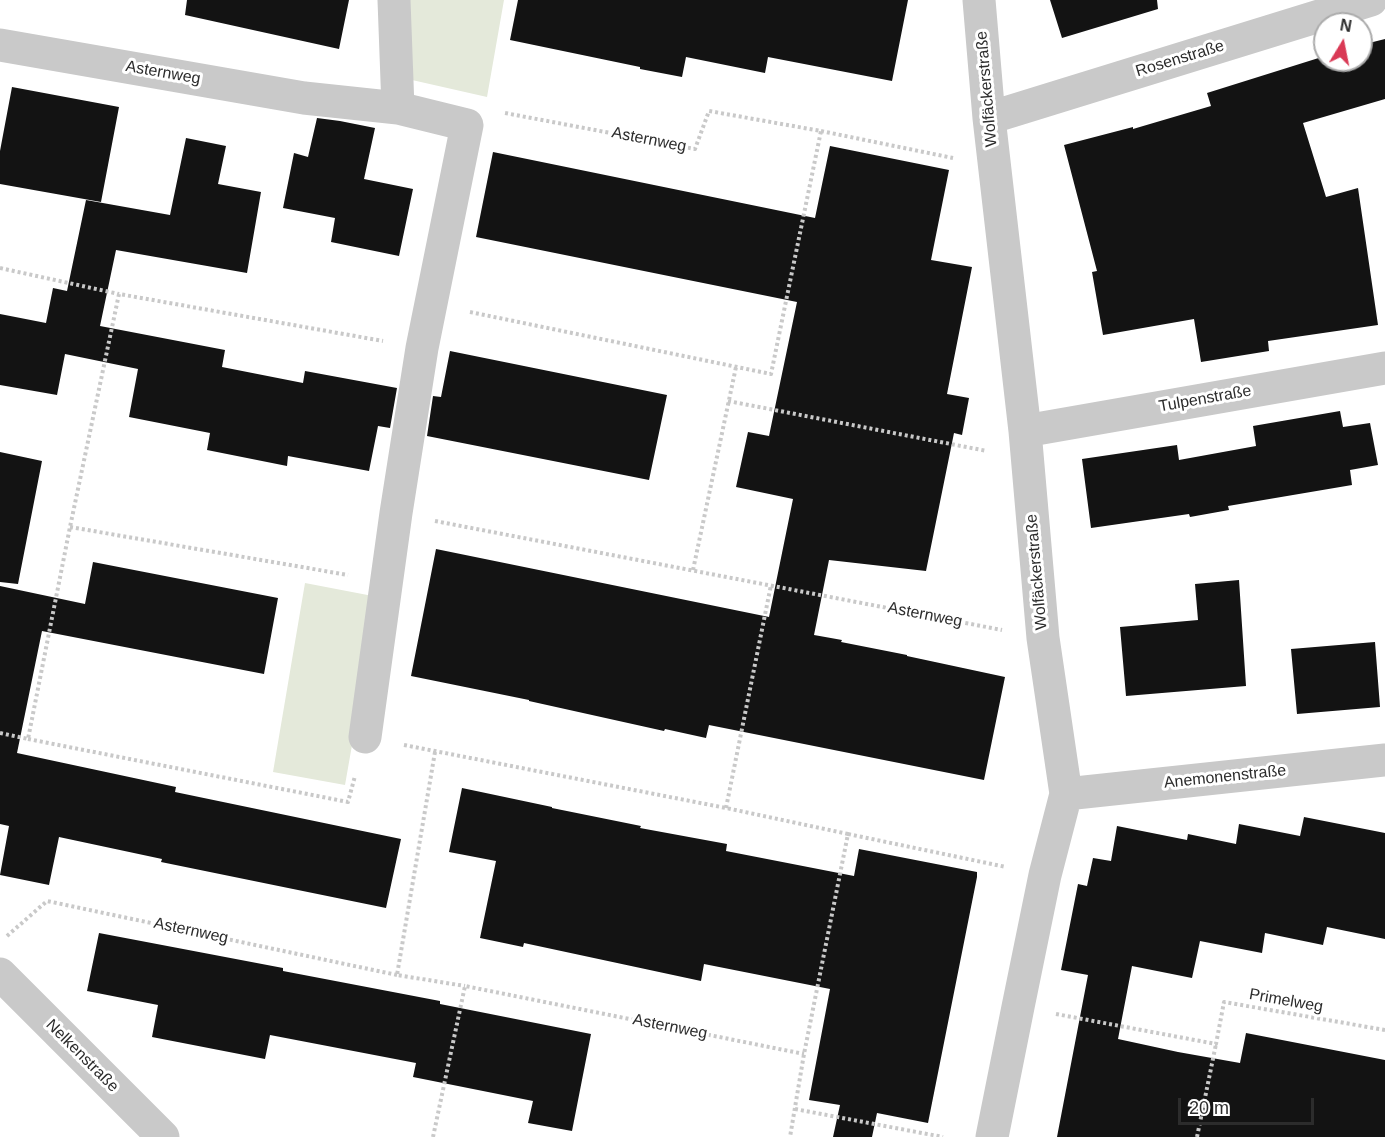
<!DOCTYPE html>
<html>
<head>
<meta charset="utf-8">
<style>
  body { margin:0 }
  #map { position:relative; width:1385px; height:1137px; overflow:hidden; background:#fff; font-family:Helvetica,sans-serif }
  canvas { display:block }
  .north { position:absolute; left:1313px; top:12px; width:60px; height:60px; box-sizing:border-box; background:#fff; border:2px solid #ababab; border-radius:50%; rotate:10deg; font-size:16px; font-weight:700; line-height:24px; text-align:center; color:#2c2c2c }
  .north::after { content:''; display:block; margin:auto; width:21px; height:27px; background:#d93955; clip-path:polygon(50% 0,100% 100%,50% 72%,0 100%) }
  .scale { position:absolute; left:1178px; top:1098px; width:136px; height:27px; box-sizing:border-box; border:3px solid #2c2c2c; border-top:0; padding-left:8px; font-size:18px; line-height:21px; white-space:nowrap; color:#2c2c2c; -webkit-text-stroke:4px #fff; paint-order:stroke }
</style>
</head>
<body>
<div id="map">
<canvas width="1385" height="1137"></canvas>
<div class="north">N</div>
<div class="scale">20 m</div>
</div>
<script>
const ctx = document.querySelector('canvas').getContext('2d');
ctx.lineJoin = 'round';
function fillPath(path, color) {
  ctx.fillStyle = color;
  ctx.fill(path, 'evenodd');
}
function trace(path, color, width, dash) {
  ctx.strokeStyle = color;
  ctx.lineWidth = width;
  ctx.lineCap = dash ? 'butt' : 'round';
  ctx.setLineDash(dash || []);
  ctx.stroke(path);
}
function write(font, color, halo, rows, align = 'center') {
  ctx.font = font + ' Helvetica,sans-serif';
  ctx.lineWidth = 6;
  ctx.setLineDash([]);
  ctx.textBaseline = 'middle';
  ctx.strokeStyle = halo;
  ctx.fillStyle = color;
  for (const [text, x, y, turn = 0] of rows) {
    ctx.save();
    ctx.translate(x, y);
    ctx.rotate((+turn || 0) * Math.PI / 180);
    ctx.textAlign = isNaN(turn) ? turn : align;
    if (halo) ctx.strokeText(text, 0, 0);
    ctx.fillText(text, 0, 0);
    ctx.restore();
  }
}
const green = new Path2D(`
  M410,0h94l-17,97 -75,-17z
  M305,583l73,14 -33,188 -72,-13z`);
const building = new Path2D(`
  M187,0h162l-10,49 -154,-34z
  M518,0h390l-16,81 -124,-24 -3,16 -79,-16 -4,20 -42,-8v-2l-130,-27z
  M1050,0h107l1,9 -96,29z
  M1385,39v60l-82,24 23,74 32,-9 20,137 -110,16 1,10 -68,11 -7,-43 -91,16 -11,-63 5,-1 -33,-126 69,-18v2l78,-23 -4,-13 118,-37v4h36v-15z
  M12,87l107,20 -18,95 -101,-18v-33z
  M317,118l23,3 35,7 -11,51 49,10 -14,67 -68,-14 4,-24 -52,-10 11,-55 14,4z
  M186,138l40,8 -8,38 43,8 -14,81 -131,-23 -16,76 125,24 -3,17 81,16 2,-12 92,17 -7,40 -12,-2 -9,45 -81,-15 -1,10 -80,-16 3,-17 -81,-16 9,-48 -73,-15 -8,41 -57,-10v-71l46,9 7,-35 14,3 19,-91 84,15z
  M830,146l119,24 -18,90 41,7 -25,127 22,4 -7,37 -8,-2 -28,138 -97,-11 -15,75 28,5 -1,2 66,13v1l98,21 -21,103 -275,-55 -3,13 -41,-9 -1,2 -135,-30v-1l-118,-24 25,-127 333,68 24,-118 -57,-12 12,-55 21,4 28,-134 -321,-65 17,-85 322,66z
  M450,351l217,44 -18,85 -222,-44 6,-40 8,1z
  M1340,411l3,16 27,-4 8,42 -28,5 2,15 -124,21 1,4 -39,7 -1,-3 -98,14 -9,-69 95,-14 2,15 77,-14 -3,-20z
  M0,452l42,9 -24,123 -18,-2z
  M93,562l185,36 -14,76 -222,-43 -25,122 159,34 -1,5 226,47 -15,69 -225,-46 1,-3 -103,-22 -10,48 -49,-10 9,-49 -9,-2v-238l85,18z
  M1239,580l7,106 -120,10 -6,-69 78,-7 -3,-36z
  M1375,642l5,65 -83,7 -6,-65z
  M462,788l90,19v1l89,18 -1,2 87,16 -1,7 128,25 5,-27 118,23v5l-49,246 -51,-10 -5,24h-39l7,-32 -31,-5 21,-111 -126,-25 -3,17 -177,-38 -1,4 -43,-9 16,-77 -47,-9z
  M1304,817l81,16v106l-58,-12 -4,18 -58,-12 -3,20 -62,-12 -8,37 -60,-12 -14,73 60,13 62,11 6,-30 139,27v77h-328l31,-162 -27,-5 17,-86 9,2 6,-28 18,3 6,-35 70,14 1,-6 48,10 3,-20 61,12z
  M99,933l184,35v3l157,30v3l151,30 -19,97 -44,-8 5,-22 -120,-24 3,-14 -146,-28 -5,24 -113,-22 6,-32 -71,-14z`);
const path = new Path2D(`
  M821,131l132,27
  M0,268l119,26
  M470,312l301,62 50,-243 -112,-20 -14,38 -190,-36
  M728,401l259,50
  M435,521l567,109
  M70,527l278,48
  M693,570l43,-203
  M0,733l28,6 42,-212 49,-233 264,47
  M28,739l320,63 7,-26
  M404,745l322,63 122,26 -44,220 -14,83
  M435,752l-38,223 68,11
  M726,808l45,-223
  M848,834l158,33
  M7,936l40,-35 350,74
  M1056,1014l160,30 8,-42 161,28
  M795,1109l148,28
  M433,1137l32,-151 339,68
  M1197,1137l19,-93`);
const minor = new Path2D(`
  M394,0l4,108
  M979,0l10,118 36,313 18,207 23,156 -21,81 -27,132 -26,130
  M0,45l304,53 94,10 69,17 -45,223 -26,165 -31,224
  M989,118l382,-118
  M1025,431l360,-63
  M1066,794l319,-34
  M0,974l163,163`);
const streetNames = [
  ["Rosenstraße",1180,59,-17],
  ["Asternweg",163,73,10],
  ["Wolfäckerstraße",987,89,-95],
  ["Asternweg",649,140,11],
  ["Tulpenstraße",1205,399,-10],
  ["Wolfäckerstraße",1037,572,-95],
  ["Asternweg",925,615,11],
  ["Anemonenstraße",1225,777,-6],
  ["Asternweg",191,931,12],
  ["Primelweg",1286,1001,10],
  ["Asternweg",670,1027,11],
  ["Nelkenstraße",82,1056,45]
];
fillPath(green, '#e4e9da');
fillPath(building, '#131313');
trace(path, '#c9c9c9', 4, [3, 3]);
trace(minor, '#c9c9c9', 33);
write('16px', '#2c2c2c', '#fff', streetNames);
</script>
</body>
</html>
